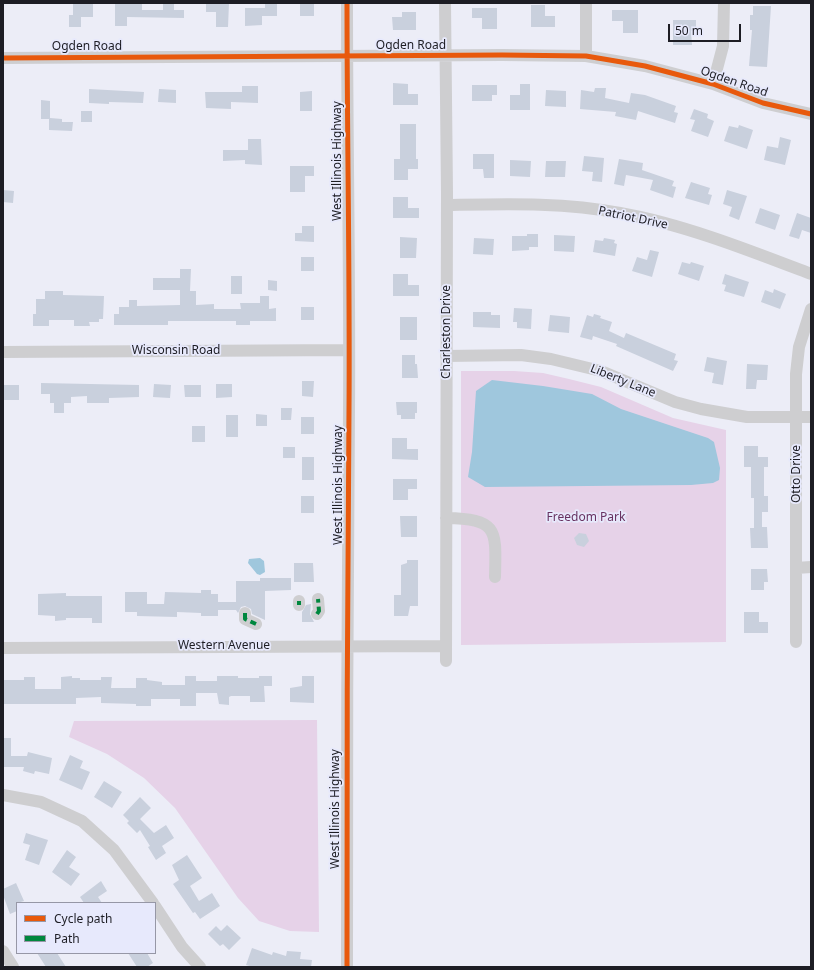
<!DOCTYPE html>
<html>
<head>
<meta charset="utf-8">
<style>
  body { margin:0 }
  #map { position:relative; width:814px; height:970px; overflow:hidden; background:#ecedf7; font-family:"Noto Sans",sans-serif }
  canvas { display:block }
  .frame { position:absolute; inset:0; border:4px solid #1d1d24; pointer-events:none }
  .legend { position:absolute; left:16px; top:902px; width:140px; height:52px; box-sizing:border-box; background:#e7e9fc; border:1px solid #9697a6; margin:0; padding:5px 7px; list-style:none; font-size:12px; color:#1d1d24 }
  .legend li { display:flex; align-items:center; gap:8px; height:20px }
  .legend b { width:20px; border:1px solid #9697a6 }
  .scale { position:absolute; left:668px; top:24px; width:73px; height:18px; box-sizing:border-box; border:2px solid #1d1d24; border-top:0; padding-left:5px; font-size:12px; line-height:14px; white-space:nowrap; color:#1d1d24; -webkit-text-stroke:3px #e7e9fc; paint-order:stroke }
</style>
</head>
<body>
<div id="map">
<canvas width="814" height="970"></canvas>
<div class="frame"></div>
<ul class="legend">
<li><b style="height:5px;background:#e8590c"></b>Cycle path</li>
<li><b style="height:5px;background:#00873e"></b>Path</li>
</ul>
<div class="scale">50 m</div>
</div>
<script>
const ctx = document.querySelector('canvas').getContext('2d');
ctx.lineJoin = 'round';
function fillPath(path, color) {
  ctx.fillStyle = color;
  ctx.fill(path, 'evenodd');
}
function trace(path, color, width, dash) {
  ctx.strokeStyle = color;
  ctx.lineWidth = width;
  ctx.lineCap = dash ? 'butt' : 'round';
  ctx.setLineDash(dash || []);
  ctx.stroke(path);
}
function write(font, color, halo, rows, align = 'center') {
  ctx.font = font + ' "Noto Sans",sans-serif';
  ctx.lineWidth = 3.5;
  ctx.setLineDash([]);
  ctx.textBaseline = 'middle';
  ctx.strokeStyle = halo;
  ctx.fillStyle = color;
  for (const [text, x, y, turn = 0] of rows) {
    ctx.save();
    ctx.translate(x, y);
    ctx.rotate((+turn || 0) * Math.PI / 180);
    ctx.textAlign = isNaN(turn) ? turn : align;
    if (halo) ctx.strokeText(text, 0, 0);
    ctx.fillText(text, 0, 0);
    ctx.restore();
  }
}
const green = new Path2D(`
  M461,371h53l29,2 26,6 32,8 72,31 53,12v212l-265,3z
  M317,720l2,212 -29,-1 -31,-10 -21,-23 -63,-90 -31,-30 -37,-24 -38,-17 5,-16z`);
const water = new Path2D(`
  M492,380l51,6 49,8 29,15 87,29 6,4 6,26 -1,12 -6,3 -22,2 -206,2 -17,-10 4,-25 4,-61z
  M260,558l4,3 1,11 -5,3 -3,-1 -9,-11 1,-4z`);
const building = new Path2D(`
  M73,3h20v14h-12v10h-12v-12h4z
  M115,3h27v7h21v-7h11v7h10v8l-57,-1v9h-12z
  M206,3h23l-1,24h-12v-15h-10z
  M265,3h12v13h-15v9l-17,1v-18h20z
  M300,3h14v13h-14z
  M531,5h14v11h10v11h-24z
  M753,6h18l-4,61 -18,-1 3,-36h-2v-15h3z
  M472,8h25v21h-15v-11h-10z
  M612,10h26v23h-15v-12h-11z
  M402,12h14v18h-23l-1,-13h10z
  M673,20h23v11h-5l1,14h-19z
  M393,83l15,1v10h10v11h-25z
  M520,84h10v26h-20v-15h10z
  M472,85h25v10h-5v6h-20z
  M242,86h16v17l-27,-1v7l-25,-1 -1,-16h37z
  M595,88h11l-1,10 24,5 2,-10 14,2 31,11 -2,6 4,1 -3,10 -37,-12 -2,9 -21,-4 1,-4 -36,-3 1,-19 13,2z
  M89,89l55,3 -1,11 -34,-1v2l-20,-1z
  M159,89l17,1v13l-18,-1z
  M546,90l20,1v16l-21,-1z
  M312,91v20h-12v-19z
  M41,100l9,1v17l12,1v3h11l-1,9 -23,-1v-11h-8z
  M694,109l14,5 -1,4 7,3 -6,16 -17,-6 4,-11 -5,-1z
  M81,111h11v11h-11z
  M400,124h16v35h2v10h-10v11h-14v-21h6z
  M739,125l14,5 -6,19 -23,-8 5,-15 9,2z
  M780,137l11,3 -6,25 -21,-5 3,-14 11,2z
  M248,139h13l1,26 -17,-1v-4l-22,1v-11h25z
  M473,154h21v24h-10l-1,-9h-10z
  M584,156l20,2 -2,24 -10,-1 1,-9 -11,-1z
  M619,159l24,4 -1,7 32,11 -2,5 4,1 -3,11 -23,-8 3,-10 -27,-5 -2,11 -10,-2z
  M510,160l21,1 -1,16 -20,-1z
  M546,161h20l-1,16h-20z
  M290,166h24v10h-9v16h-15z
  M691,182l19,6 -2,6 4,1 -3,10 -24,-7z
  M3,190l11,1 -1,12 -10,-1z
  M727,190l20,6 -8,24 -10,-4 3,-9 -9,-3z
  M393,197h15v11h11v10h-26z
  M760,208l20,7 -5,15 -20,-7z
  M797,213l14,5v15l-9,-3 -3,9 -10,-3z
  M302,226h12v16l-19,-1v-8h7z
  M527,234h11v13h-9v3l-17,1v-15h15z
  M554,235l21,1 -1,16 -20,-1z
  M400,237l17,1 -1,20h-16z
  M474,238l20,1 -1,16 -20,-1z
  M604,238l11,2 -1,3 3,1 -2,12 -22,-4 2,-12 8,1z
  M650,250l9,2 -7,25 -20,-6 5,-14 10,3z
  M301,257h13v14h-13z
  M682,262l8,2 1,-2 13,4 -5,15 -21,-7z
  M180,269h11l-1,22h6v14l18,-1v5h27l-1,-6h20v-7h9v13l7,-1v13h-26v4h-14v-4h-68v4h-54v-11h5v-7h10v-7h8v6l43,-1v-15h-27v-12h27z
  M393,274h15v11h11v11h-26z
  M725,274l24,8 -5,15 -20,-6 2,-6 -4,-1z
  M231,276h11v18h-11z
  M268,280l9,1v10l-9,-1z
  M774,289l12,5 -6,15 -19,-7 4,-12 8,3z
  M45,291h18v4l41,1 -1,23h-4v3h-10l1,4h-16v-6h-25v6h-16v-12h3v-15h9z
  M301,307h13v13h-13z
  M514,308l18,1 -1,20 -14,-1v-6h-4z
  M473,312h18v3h9v13l-27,-1z
  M594,314l7,2 -1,2 12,4 -3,9 15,7 2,-5 50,21 -2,6 4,1 -5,10 -57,-25 1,-2 -24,-8 -1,4 -12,-3 7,-22 6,2z
  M550,315l20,2 -1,16 -21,-2z
  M400,317h17v23h-17z
  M402,355h13v9h2l1,14h-16z
  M707,357l20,4 -4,24 -11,-2 2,-10 -10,-2z
  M747,364l21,1 -1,15h-10l-1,9h-10z
  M302,381h12l-1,16 -11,-1z
  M41,383l98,2v12l-30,1v5h-22v-7l-16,1v6h-7v10h-10v-10h-4v-9h-9z
  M154,384l17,1 -1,13 -17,-1z
  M216,384h16v13l-16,1z
  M3,385h16v15h-16z
  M184,385h17v12h-16z
  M396,402h21v11h-2v6h-14v-4h-4z
  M281,408h11l-1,12h-10z
  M256,414l11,1v11h-11z
  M226,415h12v22h-12z
  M301,417h13v17h-13z
  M192,426h13v16h-13z
  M392,438h15v11h11v11l-26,-1z
  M744,446h14v11h10v10h-4v29h4v16h-6v15h5l1,21h-17l-1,-20h4v-30h-3v-31h-7z
  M283,447h12v11h-12z
  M302,457h12v23h-12z
  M393,479h24v10h-9v11h-15z
  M301,496h13v17h-13z
  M400,516h17v21h-16z
  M579,533l7,1 3,7 -5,6 -7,-2 -3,-7z
  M407,560h11v46h-8l-2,10h-14v-21h7v-30l6,-2z
  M294,563h19l1,19h-20z
  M751,569h16l1,13h-4v8h-13z
  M260,578h31v12l-26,1v29l-13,-6 -1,-5 -6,-3 -4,1 -3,6 -2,-3h-18v6h-17v-3l-24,-1v5l-40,-1v-4h-12v-20h22v12h17l1,-12 36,1v-3h10v4h7v8h18v-21h24z
  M66,593v3h36v27h-10v-5h-26v2l-11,1v-5l-17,-1v-21z
  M311,604l-1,10 4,8h-12v-10l4,-7z
  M744,612h15v10h9v11h-24z
  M72,676v2h8v2h21v-3h11l-1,11h25v-10h11v2l15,2v3h23v-9h11v5h21v-5h21v2h21v-2h13v10h-8l1,16h-15v-6h-19l-2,1v8l-10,-1 -2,-11h-21v13h-16v-7h-29v7h-15v-2l-35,-1v-6l-25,1v6h-73v-24h21v-3h11v12h26v-12z
  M302,676h12v27l-24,-1v-14l12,-2z
  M3,738h8v18h16l1,-4 24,6 -3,16 -14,-3 -1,3 -11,-3 1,-4h-21z
  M70,755l13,6 -3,7 10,4 -8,18 -23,-10z
  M104,781l18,11 -10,16 -18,-11z
  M140,797l11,11 -11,11 14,14 12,-8 8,13 -12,8 4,7 -10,7 -8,-13 2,-1 -10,-16 -3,3 -10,-10 2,-2 -6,-6z
  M26,833l22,7 -9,25 -14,-5 5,-15 -7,-2z
  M67,850l9,7 -7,10 11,7 -9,12 -19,-14z
  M187,855l15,23 -12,8 9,15 13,-8 8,13 -20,13 -5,-7 -2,1 -20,-29 6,-4 -7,-15z
  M101,881l6,10 -9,6 4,6h-18l-4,-6z
  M16,883l8,18 -7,2v8l-7,3 -7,-19v-6z
  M227,925l14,13 -12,12 -6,-6 -3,2 -12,-12 8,-8 5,5z
  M252,948l20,7 1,-3 13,4 1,-5 14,1 -1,7 12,1 -1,7h-58l-7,-2z
  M37,953h20l9,14h-20z
  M128,953h19l6,10 -6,4h-10z`);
const minor = new Path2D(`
  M445,3l2,190 -1,468
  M586,3v53
  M3,58l499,-3 84,1 59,10 68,18 50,19 48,11
  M713,84l10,-38 1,-43
  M447,205c58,-1 116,-3 173,8 63,11 131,38 191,61
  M3,352l346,-2
  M446,356l75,-1 30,4 50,12 74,31 26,7 46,8h64
  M446,518c53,1 50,12 49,59
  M796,568l15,-1
  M299,601v4
  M245,613v6l11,5
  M317,614l2,-3 -1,-12
  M796,642v-268l3,-27 12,-38
  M3,648l443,-2
  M3,795l38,7 41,19 32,29 39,53
  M155,906l27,41 18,20
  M3,951l10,16
  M347,967c-1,-186 1,-371 2,-557 1,-136 -2,-271 -2,-407`);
const quiet = new Path2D(`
  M299,601v4
  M245,613v6l11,5
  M317,614l2,-3 -1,-12`);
const cycleway = new Path2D(`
  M3,58l499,-3 84,1 59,10 68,18 50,19 48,11
  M347,967c-1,-186 1,-371 2,-557 1,-136 -2,-271 -2,-407`);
const streetNames = [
  ["Ogden Road",411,46],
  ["Ogden Road",87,47],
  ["Ogden Road",734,82,19],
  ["West Illinois Highway",338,161,-90],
  ["Patriot Drive",633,218,12],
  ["Charleston Drive",447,332,-90],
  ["Wisconsin Road",176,351],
  ["Liberty Lane",623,381,22],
  ["Otto Drive",797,474,-90],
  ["West Illinois Highway",339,485,-90],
  ["Western Avenue",224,646],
  ["West Illinois Highway",336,809,-90]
];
const parkNames = [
  ["Freedom Park",586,518]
];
fillPath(green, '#e6d2e8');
fillPath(water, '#9fc7dd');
fillPath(building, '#c9d0dd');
trace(minor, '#ceced0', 12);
trace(quiet, '#00873e', 4, [8, 4]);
trace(cycleway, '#e8590c', 5);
write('12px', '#1d1d24', '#e7e9fc', streetNames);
write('12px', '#683261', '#e7e9fc', parkNames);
</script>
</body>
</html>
